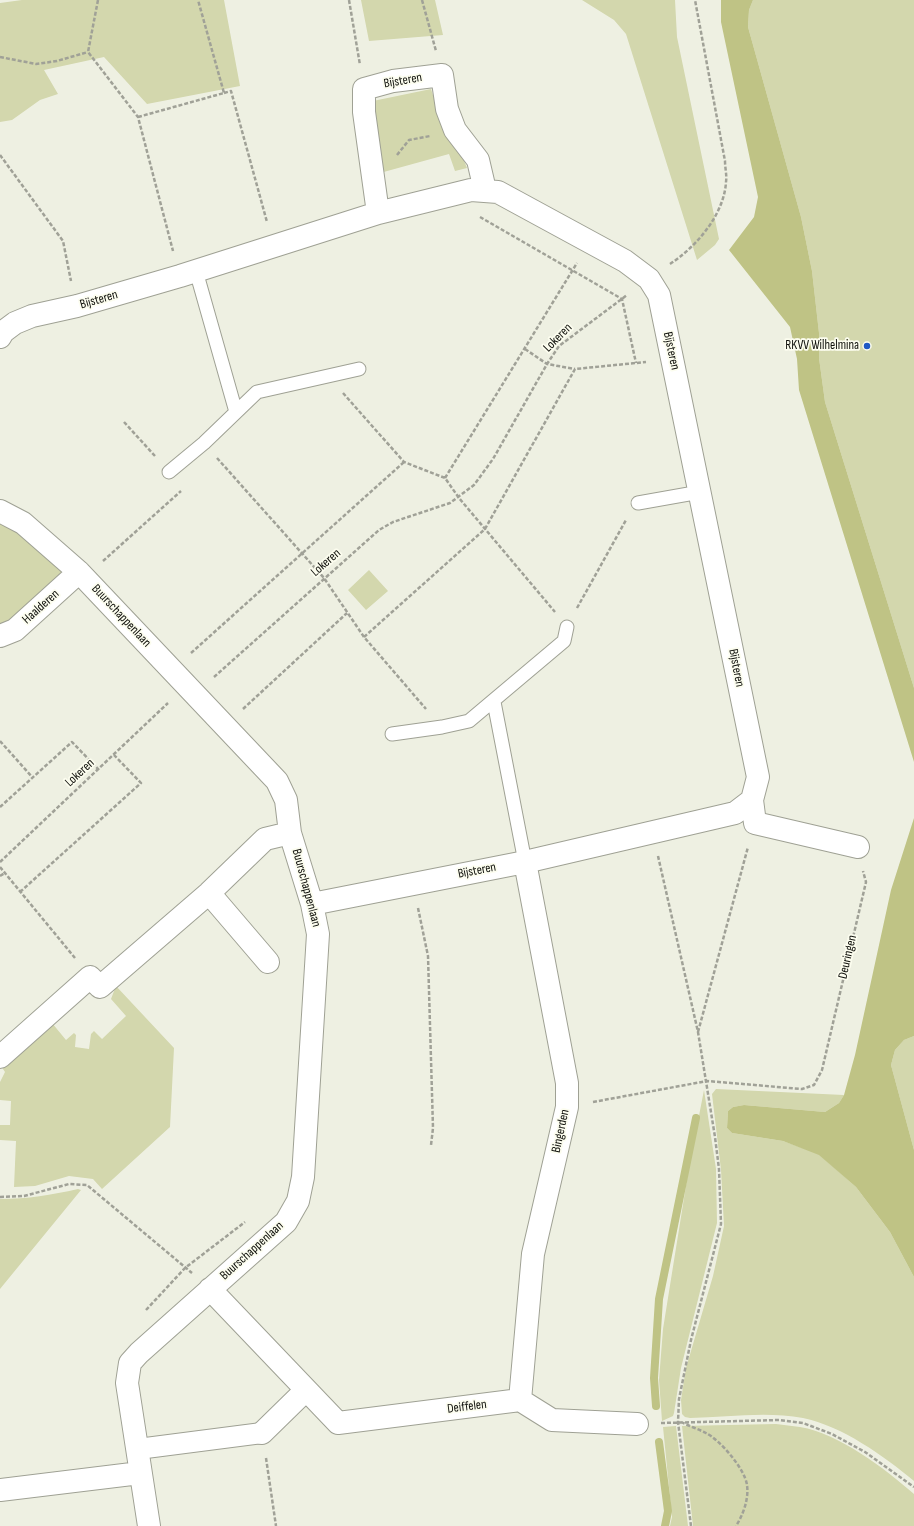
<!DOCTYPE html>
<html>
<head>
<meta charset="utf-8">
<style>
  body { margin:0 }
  canvas { display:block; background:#eef0e2 }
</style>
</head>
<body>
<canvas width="914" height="1526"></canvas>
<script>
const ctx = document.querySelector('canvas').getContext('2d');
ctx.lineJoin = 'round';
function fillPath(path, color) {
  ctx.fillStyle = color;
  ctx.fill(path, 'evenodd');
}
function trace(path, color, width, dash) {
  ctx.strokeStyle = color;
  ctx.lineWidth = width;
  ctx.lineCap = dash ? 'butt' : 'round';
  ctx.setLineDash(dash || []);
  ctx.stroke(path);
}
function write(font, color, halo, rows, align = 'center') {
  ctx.font = font + ' "Sofia Sans Condensed",sans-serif';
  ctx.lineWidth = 3.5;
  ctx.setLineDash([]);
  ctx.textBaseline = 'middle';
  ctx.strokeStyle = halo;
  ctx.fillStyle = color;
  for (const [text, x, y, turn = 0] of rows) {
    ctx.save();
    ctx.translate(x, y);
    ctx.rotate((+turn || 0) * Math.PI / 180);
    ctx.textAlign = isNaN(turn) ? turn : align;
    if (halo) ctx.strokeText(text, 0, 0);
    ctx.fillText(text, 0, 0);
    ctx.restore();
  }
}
const green = new Path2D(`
  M22,0h202l16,86 -93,18 -43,-47 -60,13 14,24 -18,6 -28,20 -12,2v-119z
  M361,0h74l8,35 -74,6z
  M582,0h93l2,37 42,202 -4,6 -18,15 -71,-226 -12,-14z
  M753,0h161v688l-89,-286 -6,-44v-25l-7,-62 -11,-54 -53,-190 1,-17z
  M431,89l12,38 17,24 7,17 -12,3 -6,-17 -69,19 -7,-72z
  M0,520l39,27 28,30 -67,64z
  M369,570l19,21 -22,19 -18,-20z
  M116,986l58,62 -4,79 -68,62 -9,-10 -24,-3 -34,10 -21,1 2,-46 -16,-1v-15h10l1,-24 -11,-1v-18l5,-10 -4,-6 51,-43 14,17 8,-7 2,2 -1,12 14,2 2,-15 3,-3 8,8 24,-23 -15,-17z
  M914,1036v114l-23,-85 4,-15 9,-10z
  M716,1089l128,6 -5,8 -14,9 -81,-7 -11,2 -5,4 -1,17 5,5 51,8 36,13 37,33 34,45 24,45v204c-30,-25 -72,-55 -111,-63 -36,-7 -76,-1 -113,0l-5,-1 -3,-3 -1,-14 5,-32 27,-92 11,-50 -3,-56 -9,-76z
  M704,1090l12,79 1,54 -36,145 -7,45 -1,3 -11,5 -3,-41 4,-51 26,-162z
  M78,1189l3,1 -81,99v-90c28,0 51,-4 78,-10z
  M776,1424c8,1 16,2 24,3 40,7 84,41 114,67v32h-221l-11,-100z
  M676,1426l12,100h-18l2,-9 -9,-90z`);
const water = new Path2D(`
  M721,0h32l-4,10 -1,17 53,190 11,54 7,62v25l6,44 89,286v74l-115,-372 -2,-31 -7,-32 -61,-77 25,-33 4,-20 -37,-175z
  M914,818v218l-10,4 -9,10 -4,15 23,85v127l-24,-45 -34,-45 -37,-32 -36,-14 -51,-8 -5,-5 1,-17 5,-4 11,-2 81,7 14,-9 5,-8 11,-40 36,-165z`);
const stream = new Path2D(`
  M656,1406l-2,-28 5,-79 37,-181
  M659,1442l9,69 -3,15`);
const path = new Path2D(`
  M98,0l-10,52 50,65 35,134
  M349,0l11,65
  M422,0l14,51
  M0,57l36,7 21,-3 31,-9
  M224,93l7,-2 36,131
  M138,117l86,-24 -26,-93
  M0,155l63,86 8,40
  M397,155l12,-15 21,-4
  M480,217l142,82 14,64
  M670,264c26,-17 54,-49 56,-82 1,-7 -1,-14 -1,-21l-30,-161
  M525,349l22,15 28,5
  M343,393l61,69 41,16 14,20 96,114
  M124,422l31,34
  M217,458l107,120 40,59 62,72
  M445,478l132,-215
  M103,561l78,-70
  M577,608l49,-88
  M364,637l121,-108 90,-160 71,-7
  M191,653l213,-191
  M214,677l165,-147 14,-8 57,-19 24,-18 19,-26 54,-95 12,-18 68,-51
  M243,709l104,-96
  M0,741l33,37
  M0,807l72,-65 27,28
  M658,856l40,176 17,105 4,32 2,55 -30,116 -12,59 -1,23 13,104
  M0,862l168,-159
  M0,867l75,91
  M0,876l5,-3
  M20,892l121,-109 -27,-28
  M418,908l10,48 5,172 -2,17
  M698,1032l50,-185
  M593,1102l114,-21 95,8 12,-4 8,-15 44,-188 -3,-11
  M0,1197l24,-1 45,-12 18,1 105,88
  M146,1310l39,-42 60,-46
  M681,1422c8,4 17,7 25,11 14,7 39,36 41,52 2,14 -4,30 -11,41
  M661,1423l118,-3 24,3 29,11 33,18 49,35
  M266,1458l10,68`);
const service = new Path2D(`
  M196,271l40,141
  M169,472l35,-29 53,-51 102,-23
  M638,503l62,-11
  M494,702l31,160
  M392,734l50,-7 27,-6 95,-80 3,-14`);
const pedestrian = new Path2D(`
  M138,1449l124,-16`);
const minor = new Path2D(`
  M378,213l-14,-101v-23l29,-8 49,-6 5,34 8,21 23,30 7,30
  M0,337l3,-5 12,-9 17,-7 45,-10 103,-30 198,-63 93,-23 27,2 127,69 24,18 10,16 99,482 -6,23 3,23 103,24
  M0,511l23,12 56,49 198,209 9,19 4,33 22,71 6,30 -15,243 -5,24 -12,21 -147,131 -9,10 -3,20 22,143
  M0,636l15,-6 64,-58
  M209,893l59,69
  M312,904l213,-42 210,-49 17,-13
  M0,1057l90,-80 10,10 109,-94 56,-54 25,-6
  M210,1289l128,134 182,-23 32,20 85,4
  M520,1400l13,-146 34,-147v-24l-42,-221
  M262,1433l44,-43
  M0,1490l140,-17`);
const markers = [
  [867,346,4,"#1e58c4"]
];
const streetNames = [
  ["Bijsteren",403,81,-10],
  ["Bijsteren",99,300,-16],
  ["Lokeren",558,338,-45],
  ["Bijsteren",671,351,78],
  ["Lokeren",326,563,-41],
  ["Haalderen",41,607,-42],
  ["Buurschappenlaan",121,616,47],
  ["Bijsteren",736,668,79],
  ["Lokeren",80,773,-43],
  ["Bijsteren",477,871,-11],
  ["Buurschappenlaan",306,888,75],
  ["Deuringen",848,957,-77],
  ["Bingerden",561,1131,-78],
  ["Buurschappenlaan",252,1251,-42],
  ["Deiffelen",467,1407,-7]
];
const poiNames = [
  ["RKVV Wilhelmina",859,346]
];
fillPath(green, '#d3d7ad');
fillPath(water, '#bfc385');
trace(stream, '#bfc385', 8);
trace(service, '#9fa194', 15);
trace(pedestrian, '#9fa194', 22);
trace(minor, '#9fa194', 24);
trace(path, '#a0a197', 2.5, [4, 2]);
trace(service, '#fff', 13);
trace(pedestrian, '#fff', 20);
trace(minor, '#fff', 22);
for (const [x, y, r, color] of markers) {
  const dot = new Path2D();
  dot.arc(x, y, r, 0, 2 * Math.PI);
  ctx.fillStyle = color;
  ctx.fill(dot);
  trace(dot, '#fcfdef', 1.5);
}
write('13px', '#0e0f0a', '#fcfdef', streetNames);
write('13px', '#0e0f0a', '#fcfdef', poiNames, 'right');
</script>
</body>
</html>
